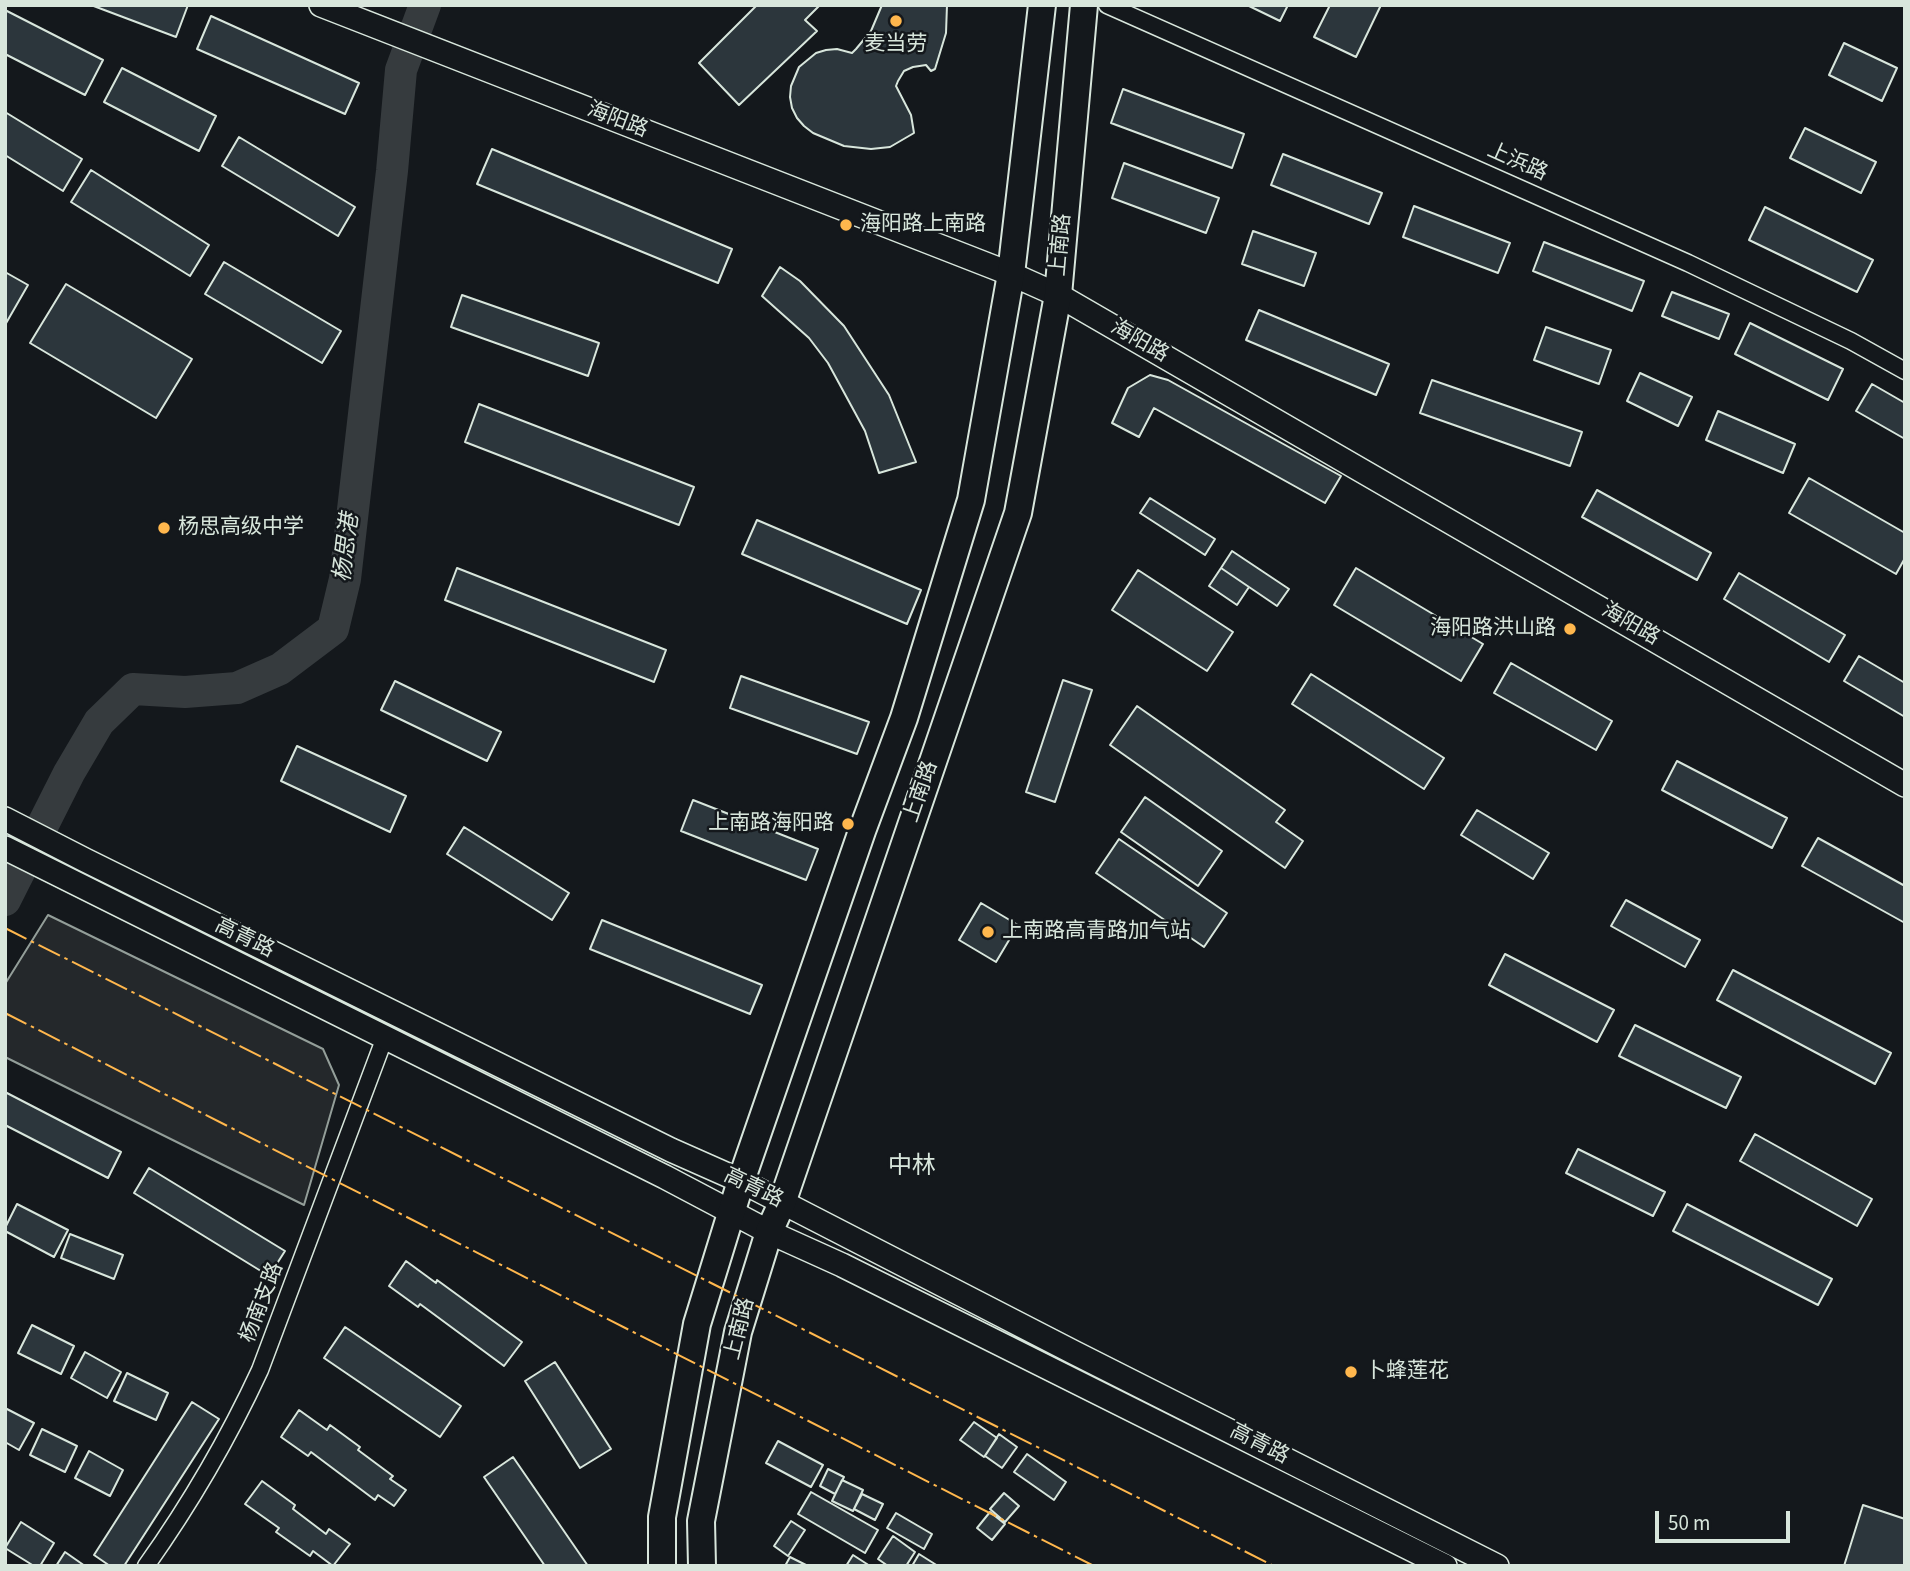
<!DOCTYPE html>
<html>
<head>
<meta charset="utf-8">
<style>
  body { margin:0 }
  #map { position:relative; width:1910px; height:1571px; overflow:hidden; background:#14181c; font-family:"Source Sans 3",sans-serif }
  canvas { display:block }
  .frame { position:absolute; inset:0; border:7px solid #d8e6dc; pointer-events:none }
  .scale { position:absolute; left:1655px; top:1511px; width:135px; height:32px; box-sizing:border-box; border:4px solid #d8e6dc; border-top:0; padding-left:9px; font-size:21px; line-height:24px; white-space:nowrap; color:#d8e6dc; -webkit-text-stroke:5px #14181c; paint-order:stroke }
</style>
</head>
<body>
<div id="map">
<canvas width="1910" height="1571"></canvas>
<div class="frame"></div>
<div class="scale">50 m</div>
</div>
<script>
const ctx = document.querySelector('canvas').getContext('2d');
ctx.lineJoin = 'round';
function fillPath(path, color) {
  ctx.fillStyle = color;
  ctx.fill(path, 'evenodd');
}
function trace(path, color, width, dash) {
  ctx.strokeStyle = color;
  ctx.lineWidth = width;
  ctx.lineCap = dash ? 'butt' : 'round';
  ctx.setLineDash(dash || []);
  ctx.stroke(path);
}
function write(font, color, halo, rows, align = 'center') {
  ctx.font = font + ' "Source Sans 3","Noto Sans SC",sans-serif';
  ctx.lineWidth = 5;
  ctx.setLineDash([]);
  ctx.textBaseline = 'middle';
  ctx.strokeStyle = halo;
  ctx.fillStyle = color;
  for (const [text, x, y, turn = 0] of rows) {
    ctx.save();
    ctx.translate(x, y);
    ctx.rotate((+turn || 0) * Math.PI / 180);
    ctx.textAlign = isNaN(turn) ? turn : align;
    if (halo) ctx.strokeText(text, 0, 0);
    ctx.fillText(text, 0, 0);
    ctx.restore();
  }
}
const parking = new Path2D(`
  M48,915l275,134 16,36 -35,120 -299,-148v-73z`);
const river = new Path2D(`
  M5,900l64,-127 30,-51 34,-33 52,3 52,-4 43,-19 53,-40 12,-50 47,-408 9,-101 24,-65`);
const building = new Path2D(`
  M91,5h97l-12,32z
  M757,5h63l-15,15 12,11 -78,74 -40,-42z
  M882,5h65l-1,28 -11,36 -4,2 -5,-6 -13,2 -9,4 -6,10 -2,5 15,29 3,18 -24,14 -19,2 -27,-3 -31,-13 -9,-7 -7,-8 -5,-10 -2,-11 1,-11 8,-19 17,-14 10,-3 11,-1 15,4 4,-4 15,-18z
  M1247,5h41l-8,16z
  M1330,5h51l-25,52 -42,-20z
  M5,10l98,50 -18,35 -80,-41z
  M211,16l148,67 -14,31 -148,-65z
  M1844,43l53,25 -15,33 -53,-26z
  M122,68l94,48 -17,35 -95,-49z
  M1123,89l121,45 -12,34 -121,-45z
  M5,112l77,47 -19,32 -58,-36z
  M1805,128l71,34 -15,31 -71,-35z
  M239,137l116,70 -17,29 -116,-70z
  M492,149l240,100 -14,34 -241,-99z
  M1283,154l99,39 -13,31 -98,-39z
  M1124,163l95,35 -13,35 -94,-35z
  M91,170l118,75 -19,31 -119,-74z
  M1414,206l96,37 -12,30 -95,-36z
  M1765,207l108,53 -16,32 -108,-52z
  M1253,231l63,22 -12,33 -62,-22z
  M1544,242l100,39 -12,30 -99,-40z
  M224,262l117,69 -19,32 -117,-69z
  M780,267l20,14 44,45 45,69 27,67 -37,11 -14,-42 -37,-68 -19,-25 -47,-42z
  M5,272l23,13 -23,40z
  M66,284l126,75 -36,59 -126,-75z
  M1672,292l57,22 -10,25 -57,-23z
  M462,295l137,48 -11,33 -137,-49z
  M1259,310l130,54 -13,31 -130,-55z
  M1750,323l93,46 -15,31 -93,-46z
  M1546,327l65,23 -12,34 -65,-24z
  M1640,373l52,24 -14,29 -51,-25z
  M1150,375l18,5 173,96 -16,27 -171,-95 -15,29 -27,-14 16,-35z
  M1432,380l150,52 -12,34 -150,-53z
  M1872,384l33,19v36l-49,-28z
  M479,404l215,83 -15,38 -214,-83z
  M1718,411l77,33 -12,29 -77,-33z
  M1809,478l96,55v25l-9,16 -107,-61z
  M1597,490l114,63 -14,27 -115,-63z
  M1150,498l65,41 -10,16 -65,-42z
  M757,520l164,70 -14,34 -165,-70z
  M1232,551l57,38 -12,17 -56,-38z
  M457,568l209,82 -12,32 -209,-82z
  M1221,568l28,19 -12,18 -28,-19z
  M1356,568l127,76 -22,37 -127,-76z
  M1138,570l95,62 -26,39 -95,-61z
  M1739,573l106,62 -16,27 -105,-63z
  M1859,656l46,27v34l-61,-36z
  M1511,663l101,58 -16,29 -102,-57z
  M1311,674l133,84 -20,31 -132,-85z
  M741,676l128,46 -12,32 -127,-46z
  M1063,680l29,10 -37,112 -29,-10z
  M395,681l106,51 -14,29 -106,-51z
  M1137,706l148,104 -9,12 27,19 -18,27 -175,-123z
  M297,746l109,50 -16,36 -109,-51z
  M1677,761l110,57 -15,30 -110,-58z
  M1145,797l77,54 -24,35 -77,-54z
  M693,800l125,49 -12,31 -125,-49z
  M1477,810l72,43 -16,26 -72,-44z
  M464,827l105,66 -17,27 -105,-66z
  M1818,838l87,48v37l-103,-57z
  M1119,839l108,74 -23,34 -108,-74z
  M1626,900l74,40 -15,27 -74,-41z
  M981,903l37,22 -22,37 -37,-22z
  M602,920l160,65 -12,29 -160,-65z
  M1505,954l109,56 -17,32 -108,-57z
  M1733,970l158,83 -16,31 -158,-84z
  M1635,1025l106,52 -15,31 -107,-52z
  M5,1092l116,60 -13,26 -103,-53z
  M1755,1134l117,65 -15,27 -117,-65z
  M1578,1149l87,43 -12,24 -87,-43z
  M149,1168l136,83 -16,25 -135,-83z
  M17,1204l51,26 -14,27 -49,-26v-3z
  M1687,1204l145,75 -14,26 -145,-74z
  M70,1234l53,21 -9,24 -53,-21z
  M406,1261l30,22 1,-3 85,62 -18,24 -84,-62 -2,3 -29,-21z
  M32,1325l42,21 -13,28 -43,-21z
  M345,1327l116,79 -21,31 -116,-79z
  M85,1352l36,20 -14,26 -36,-20z
  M555,1362l56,87 -31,19 -55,-87z
  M127,1373l41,20 -12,27 -42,-19z
  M192,1402l27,17 -95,147h-14l-16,-11z
  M5,1408l29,15 -15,27 -14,-8z
  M299,1410l28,20 3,-5 30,22 -2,3 35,26 -3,3 16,11 -12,16 -16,-11 -3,5 -64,-48 -3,4 -27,-19z
  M974,1422l23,16 -13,19 -24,-17z
  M42,1429l35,17 -12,26 -35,-17z
  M999,1434l18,13 -15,21 -17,-12z
  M778,1441l45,24 -12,22 -45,-24z
  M89,1451l34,19 -13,26 -35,-18z
  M1027,1454l39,28 -12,18 -40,-28z
  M513,1457l75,109h-43l-61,-89z
  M828,1469l16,8 -9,17 -15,-8z
  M842,1480l21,10 -10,21 -21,-10z
  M262,1481l33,24 -2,4 33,25 3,-5 21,15 -17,22 -20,-15 -3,5 -34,-24 3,-4 -34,-24z
  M811,1492l67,38 -13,23 -67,-39z
  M1004,1493l15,13 -14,16 -15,-13z
  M862,1494l21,10 -8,16 -21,-11z
  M1863,1505l42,14v47h-61z
  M990,1512l15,12 -13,16 -15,-12z
  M896,1513l36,21 -8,15 -37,-21z
  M791,1521l14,9 -17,26 -14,-10z
  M21,1522l33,21 -14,23h-6l-29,-18z
  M893,1536l22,16 -9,14h-18l-10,-7z
  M65,1552l20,14h-29z
  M919,1554l19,12h-26z
  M853,1555l17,11h-24z
  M790,1557l16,8 -1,1h-20z`);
const street = new Path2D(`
  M1107,5l581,258 163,78 54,30
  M146,1566c44,-62 82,-127 114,-196l125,-333`);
const secondary = new Path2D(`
  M321,5l690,269 47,21 847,490
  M5,819l80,41 586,290 70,31 332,171 424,214
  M5,848l660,329 104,55 73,33 603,301`);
const primary = new Path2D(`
  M662,1566v-49l35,-193 44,-143 121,-350 42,-113 67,-218 40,-226 31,-269
  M702,1566l-1,-45 37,-189 31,-100 13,-29 236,-690 40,-218 26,-290`);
const power = new Path2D(`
  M5,928l1269,638
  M5,1013l1089,553`);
const markers = [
  [896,21,7,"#ffb74d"],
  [846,225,7,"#ffb74d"],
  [164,528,7,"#ffb74d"],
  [1570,629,7,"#ffb74d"],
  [848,824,7,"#ffb74d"],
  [988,932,7,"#ffb74d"],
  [1351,1372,7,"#ffb74d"]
];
const poiNames = [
  ["麦当劳",896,45,"center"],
  ["海阳路上南路",860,225],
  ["杨思高级中学",178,528],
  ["海阳路洪山路",1556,629,"right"],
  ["上南路海阳路",834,824,"right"],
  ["上南路高青路加气站",1002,932],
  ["卜蜂莲花",1365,1372]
];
const streetNames = [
  ["海阳路",617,121,21],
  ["上浜路",1517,163,24],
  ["上南路",1062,245,-85],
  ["海阳路",1139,342,30],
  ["海阳路",1630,625,30],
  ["上南路",922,792,-71],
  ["高青路",244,939,26],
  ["高青路",753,1189,26],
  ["杨南支路",263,1303,-69],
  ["上南路",741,1329,-76],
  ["高青路",1259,1445,27]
];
const waterNames = [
  ["杨思港",348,548,-83]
];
const quarterNames = [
  ["中林",912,1168]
];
fillPath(parking, '#24282b');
trace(parking, '#939e99', 2);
trace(river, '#363b3e', 32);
fillPath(building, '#2c363c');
trace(building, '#d8e6dc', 2);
trace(street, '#d8e6dc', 19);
trace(secondary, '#d8e6dc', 26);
trace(primary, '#d8e6dc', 30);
trace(street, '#14181c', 16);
trace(secondary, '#14181c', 23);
trace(primary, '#14181c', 26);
trace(power, '#ffb74d', 2, [24, 5, 3.5, 5]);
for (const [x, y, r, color] of markers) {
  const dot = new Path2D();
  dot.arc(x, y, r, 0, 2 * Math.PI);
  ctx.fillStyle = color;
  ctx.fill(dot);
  trace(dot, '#14181c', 2.5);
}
write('21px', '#d8e6dc', '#14181c', poiNames, 'left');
write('21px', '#d8e6dc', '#14181c', streetNames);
write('italic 23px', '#d8e6dc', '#14181c', waterNames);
write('24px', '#d8e6dc', '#14181c', quarterNames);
</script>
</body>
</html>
